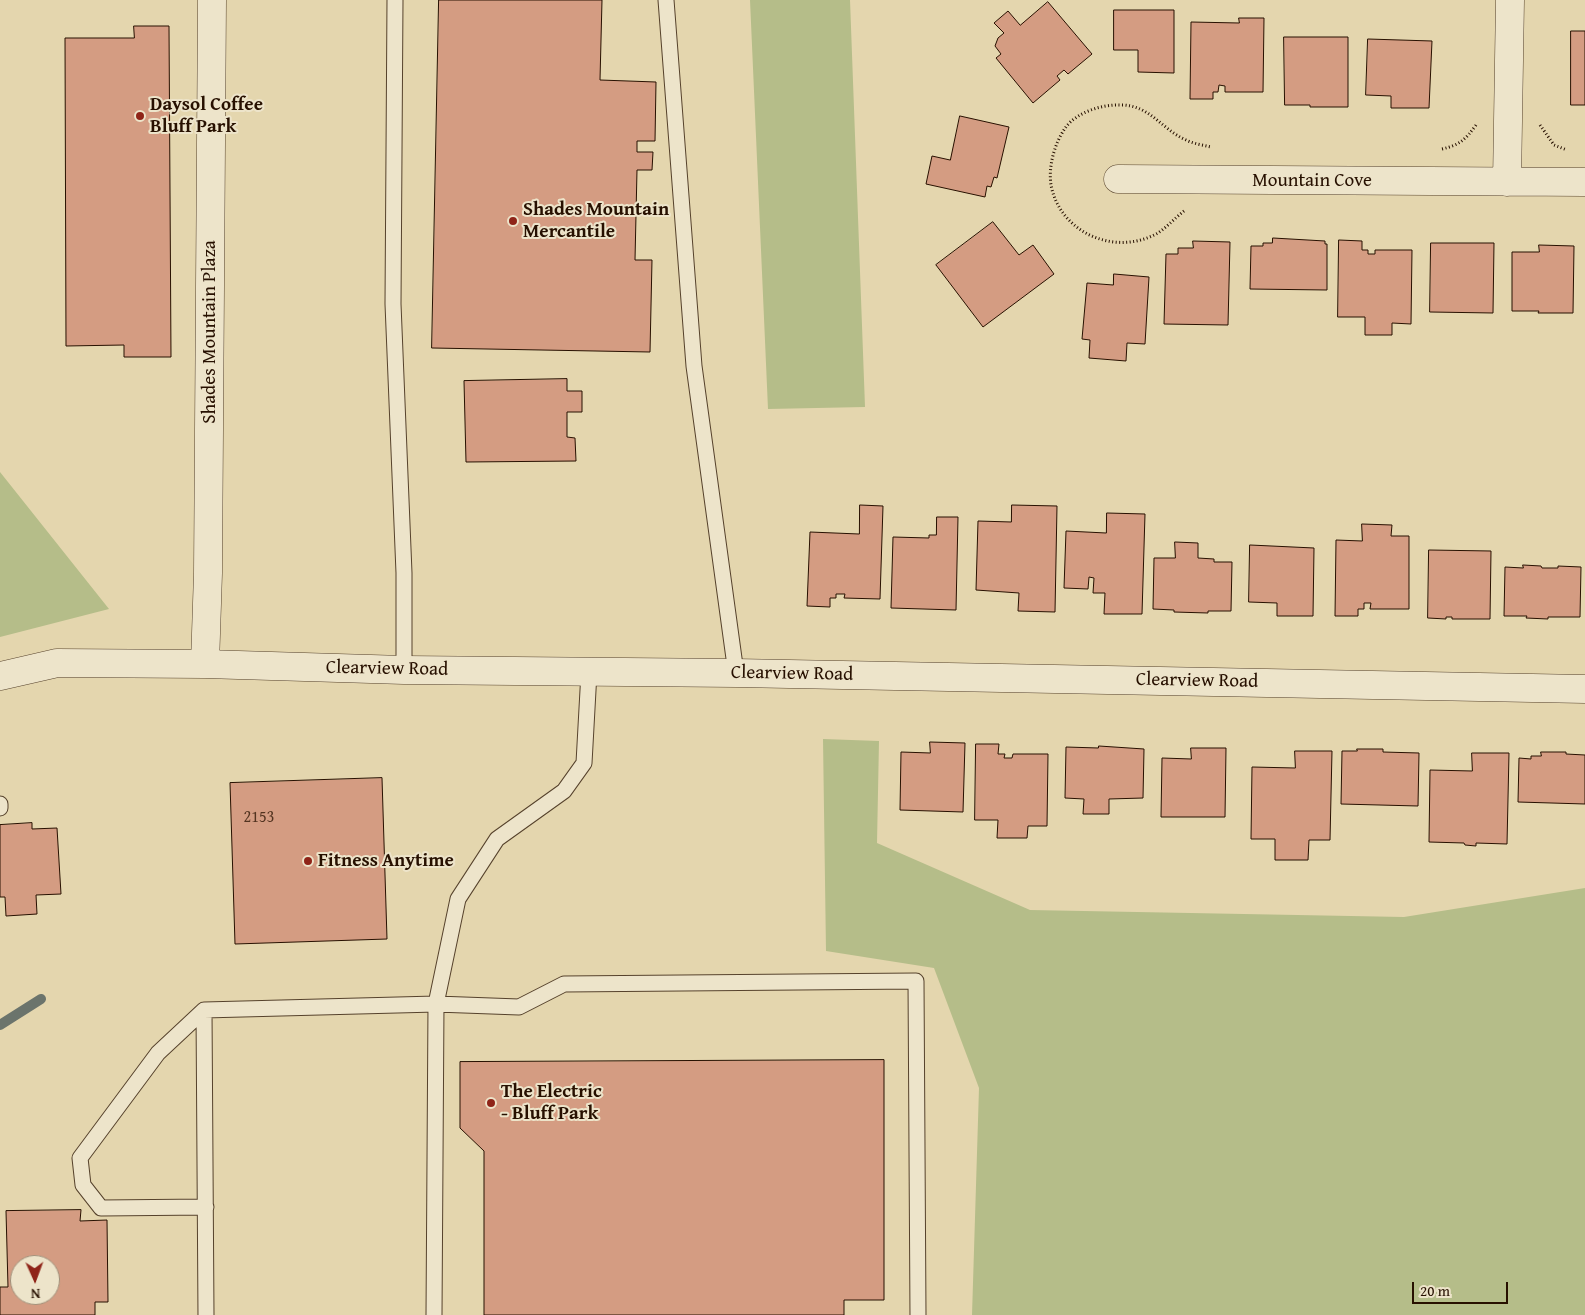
<!DOCTYPE html>
<html>
<head>
<meta charset="utf-8">
<style>
  body { margin:0 }
  #map { position:relative; width:1585px; height:1315px; overflow:hidden; background:#e4d6ae; font-family:"Gentium Book Plus",serif }
  canvas { display:block }
  .north { position:absolute; left:10px; top:1255px; width:50px; height:50px; box-sizing:border-box; background:#ede4ca; border:1px solid #9e8f79; border-radius:50%; rotate:178deg; font-size:14px; font-weight:700; line-height:20px; text-align:center; color:#271000 }
  .north::after { content:''; display:block; margin:auto; width:18px; height:22px; background:#8f2418; clip-path:polygon(50% 0,100% 100%,50% 72%,0 100%) }
  .scale { position:absolute; left:1412px; top:1282px; width:96px; height:22px; box-sizing:border-box; border:2px solid #271000; border-top:0; padding-left:6px; font-size:15px; line-height:18px; white-space:nowrap; color:#271000; -webkit-text-stroke:4px #ede4ca; paint-order:stroke }
</style>
</head>
<body>
<div id="map">
<canvas width="1585" height="1315"></canvas>
<div class="north">N</div>
<div class="scale">20 m</div>
</div>
<script>
const ctx = document.querySelector('canvas').getContext('2d');
ctx.lineJoin = 'round';
function fillPath(path, color) {
  ctx.fillStyle = color;
  ctx.fill(path, 'evenodd');
}
function trace(path, color, width, dash) {
  ctx.strokeStyle = color;
  ctx.lineWidth = width;
  ctx.lineCap = dash ? 'butt' : 'round';
  ctx.setLineDash(dash || []);
  ctx.stroke(path);
}
function write(font, color, halo, rows, align = 'center') {
  ctx.font = font + ' "Gentium Book Plus",serif';
  ctx.lineWidth = 4;
  ctx.setLineDash([]);
  ctx.textBaseline = 'middle';
  ctx.strokeStyle = halo;
  ctx.fillStyle = color;
  for (const [text, x, y, turn = 0] of rows) {
    ctx.save();
    ctx.translate(x, y);
    ctx.rotate((+turn || 0) * Math.PI / 180);
    ctx.textAlign = isNaN(turn) ? turn : align;
    if (halo) ctx.strokeText(text, 0, 0);
    ctx.fillText(text, 0, 0);
    ctx.restore();
  }
}
const green = new Path2D(`
  M750,0h100l15,407 -97,2z
  M0,472l109,137 -109,28z
  M823,739l56,2 -2,102 153,67 374,7 181,-29v427h-613l7,-227 -45,-120 -108,-17z`);
const stream = new Path2D(`
  M0,1025l41,-26`);
const building = new Path2D(`
  M439,0h163l-2,80 56,2 -1,59h-18v11h16l-1,18h-15l-2,90h17l-2,92 -218,-4z
  M1048,2l44,52 -24,20 -4,-4 -7,6 3,4 -27,23 -37,-45 5,-4 -6,-8 3,-8 6,-5 -10,-10 14,-12 12,14z
  M1114,10h60v63l-36,-1v-22h-24z
  M1239,18h25l-1,74h-38v-6l-6,-1 -1,7h-5v7h-23l1,-77 48,1z
  M134,26h35l2,331h-47v-12l-58,1 -1,-308h69z
  M1571,31h14v74h-14z
  M1284,37h64v70h-38v-2h-25z
  M1368,39l64,2 -3,67h-38v-12l-25,-1z
  M960,116l49,11 -12,51 -3,-1 -3,10 -4,-1 -2,11 -59,-13 6,-28 18,4z
  M993,222l26,33 14,-10 21,29 -71,53 -47,-62z
  M1273,238l52,3v3h2v46l-77,-1 1,-43h12v-3h9z
  M1339,240l23,1v9h6v4h7v-4h37l-1,74 -19,-1v12h-27v-18h-27z
  M1193,241l37,1 -2,83 -64,-1 2,-70h12v-6h15z
  M1431,243h63l-1,70 -63,-1z
  M1539,245l35,1 -1,67h-35l1,-2h-27v-59h27z
  M1114,274l35,3 -4,67 -18,-1 -1,18 -37,-3 1,-18 -8,-1 5,-56 26,2z
  M567,379v12h15v21h-15v25l8,1 1,23 -110,1 -2,-81z
  M860,505l23,1 -3,93 -36,-1 1,-4h-9v4h-6v9l-23,-1 3,-74 49,2z
  M1012,505l45,1 -2,106 -37,-1 1,-18 -43,-3 2,-69 33,1z
  M1107,513l38,1 -3,100h-38l1,-21h-12l1,-15 -5,-1 -1,12 -24,-1 2,-57 40,2z
  M937,517h21l-2,93 -65,-2 2,-71 36,1v-3h7z
  M1362,524l30,1 -1,11h18v73h-39l1,-6h-7v6h-6v7h-23l1,-76 26,1z
  M1175,542l23,1v15l16,1v3h18l-1,49h-23v2l-34,-1v-2l-21,-1 1,-51h21z
  M1250,545l64,3 -1,68h-36v-13l-28,-1z
  M1429,550l62,1 -1,68h-38v-2h-6v2l-18,-1z
  M1523,565l18,1 1,2h16v-2l23,1 -1,50h-32v2l-22,-1 1,-2h-23l1,-49 18,1z
  M930,742l35,1 -2,69 -63,-2 1,-58 29,1z
  M976,744h23l-1,10h7l-1,4h8l1,-4h35l-1,72h-19l-1,12h-30l1,-18h-23z
  M1099,746l45,3 -1,49 -34,1v15h-26l1,-15 -19,-1 1,-51 32,1z
  M1191,748h35l-1,69h-64l1,-59 29,1z
  M1357,749h26v3l36,1 -1,53 -77,-2 1,-53h15z
  M1295,751h37l-2,89h-21l-1,20h-33v-21h-24l1,-72 43,1z
  M1541,752h25v2l19,1v49l-67,-2 1,-44 12,1v-3h10z
  M1472,753h37l-2,91 -31,-1v3l-11,-1 -1,-2 -35,-1 1,-72 42,1z
  M382,778l5,161 -152,5 -5,-161z
  M32,823v6l25,-1 4,66 -25,1 1,19 -31,2 -1,-19h-5v-72z
  M884,1060v240h-40v15h-360v-164l-24,-23v-66z
  M81,1210l-1,11 27,-1 1,82h-13v13h-95v-28h8l-2,-76zM20,1265h30v30h-30z`);
const path = new Path2D(`
  M1540,125l14,20 13,5
  M1442,149c18,-4 24,-10 34,-24
  M1184,211c-9,7 -17,16 -26,22 -43,24 -98,0 -107,-48 -3,-19 4,-43 15,-58 11,-15 37,-23 55,-22 29,0 40,24 65,35 8,4 17,5 25,7`);
const service = new Path2D(`
  M395,0l-2,304 11,269v97
  M666,0l28,366 42,307
  M0,804v4
  M204,1010l-46,43 -78,105 3,27 18,23 105,-1
  M206,1315l-2,-305 232,-6 83,3 45,-23 352,-3 2,334
  M434,1315l2,-311 22,-105 39,-60 67,-48 20,-28 5,-91`);
const minor = new Path2D(`
  M1118,179l467,3
  M1507,182l3,-182
  M205,664l3,-91 4,-573
  M0,676l57,-13 148,1 199,6 332,3 849,16`);
const markers = [
  [140,116,5,"#8f2418"],
  [513,221,5,"#8f2418"],
  [308,861,5,"#8f2418"],
  [491,1103,5,"#8f2418"]
];
const numberNames = [
  ["2153",259,818]
];
const poiNames = [
  ["Daysol Coffee",150,105],
  ["Bluff Park",150,127],
  ["Shades Mountain",523,210],
  ["Mercantile",523,232],
  ["Fitness Anytime",318,861],
  ["The Electric",501,1092],
  ["- Bluff Park",501,1114]
];
const streetNames = [
  ["Mountain Cove",1312,181],
  ["Shades Mountain Plaza",210,332,-90],
  ["Clearview Road",387,669,1],
  ["Clearview Road",792,674,1],
  ["Clearview Road",1197,681,1]
];
fillPath(green, '#b5bd89');
trace(stream, '#6b746c', 10);
fillPath(building, '#d49c82');
trace(building, '#271000', 1);
trace(service, '#56422c', 17);
trace(minor, '#56422c', 29);
trace(path, '#271000', 3, [1, 2.5]);
trace(service, '#ede4ca', 15);
trace(minor, '#ede4ca', 28);
for (const [x, y, r, color] of markers) {
  const dot = new Path2D();
  dot.arc(x, y, r, 0, 2 * Math.PI);
  ctx.fillStyle = color;
  ctx.fill(dot);
  trace(dot, '#ede4ca', 2);
}
write('16px', '#523320', null, numberNames);
write('bold 19px', '#271000', '#ede4ca', poiNames, 'left');
write('19px', '#271000', '#ede4ca', streetNames);
</script>
</body>
</html>
